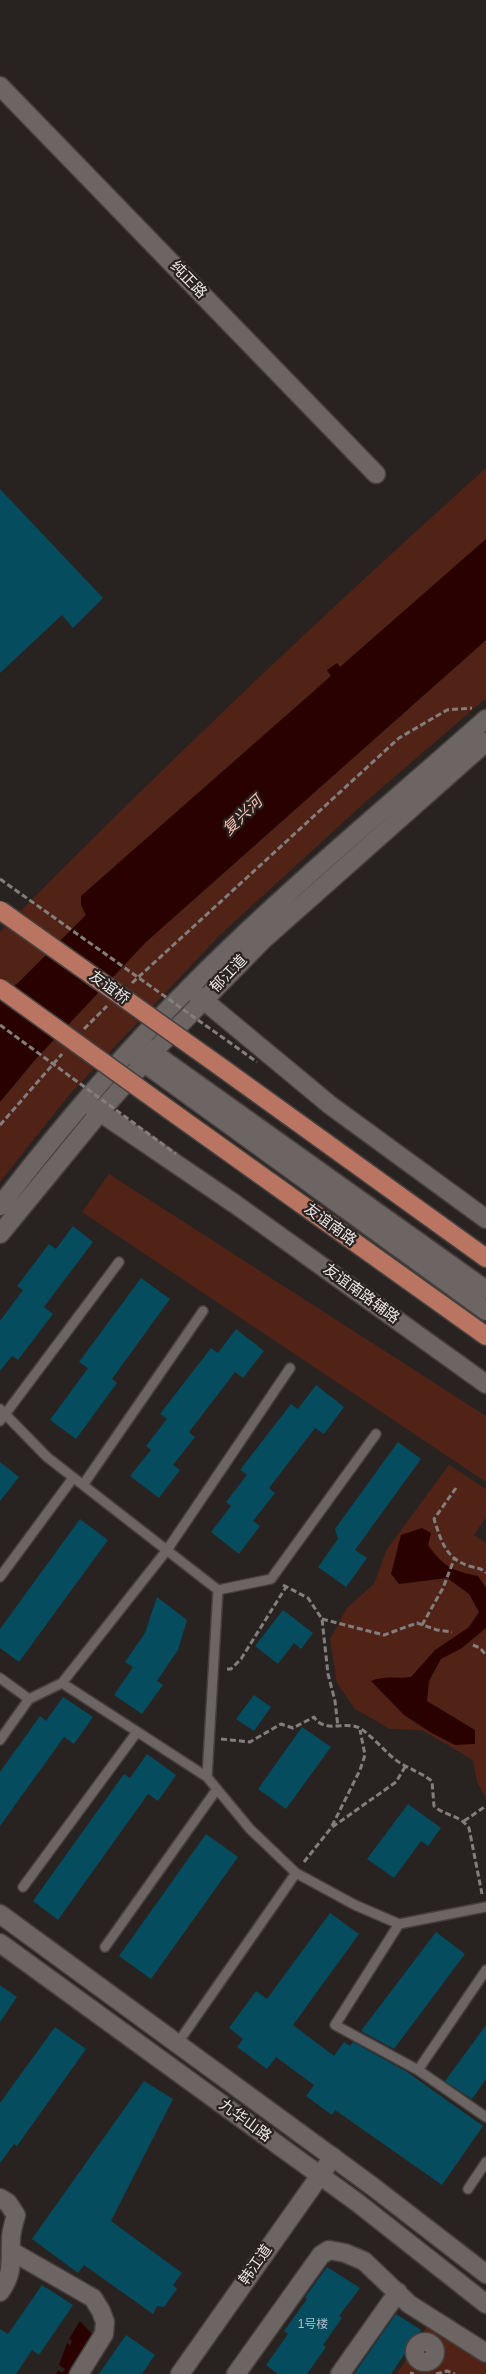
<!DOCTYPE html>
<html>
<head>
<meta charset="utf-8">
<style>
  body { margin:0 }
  canvas { display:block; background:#282221 }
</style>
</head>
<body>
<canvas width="486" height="2374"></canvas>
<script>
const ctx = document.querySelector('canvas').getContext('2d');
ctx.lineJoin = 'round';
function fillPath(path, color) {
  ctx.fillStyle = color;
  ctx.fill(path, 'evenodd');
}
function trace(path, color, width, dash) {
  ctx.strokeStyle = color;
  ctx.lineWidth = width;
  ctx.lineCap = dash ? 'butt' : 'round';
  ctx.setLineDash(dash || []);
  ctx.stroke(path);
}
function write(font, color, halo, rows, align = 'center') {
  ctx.font = font + ' Arial,"Noto Sans SC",sans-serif';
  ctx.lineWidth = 4.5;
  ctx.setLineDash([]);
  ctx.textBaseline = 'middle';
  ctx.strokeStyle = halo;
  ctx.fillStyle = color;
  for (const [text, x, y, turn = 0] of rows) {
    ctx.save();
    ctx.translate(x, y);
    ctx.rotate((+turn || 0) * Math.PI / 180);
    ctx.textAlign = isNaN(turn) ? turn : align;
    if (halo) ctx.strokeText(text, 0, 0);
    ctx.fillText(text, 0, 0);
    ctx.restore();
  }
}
const green = new Path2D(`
  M486,468v71l-146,128 -13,4 4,5 -250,220v9l5,10 -68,68 -18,12v-63c157,-160 319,-314 486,-464z
  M486,640v58l-124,107 -143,131 -150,159 -69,87v-80l34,-41 112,-119z
  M109,1174l377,242v66l-404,-270z
  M449,1465l37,24v28l-12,18 12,8v255l-9,-16 -4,-22 -51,-30 -32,-1 -35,-20 -18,-26 -7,-44 17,-31 27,-24 13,-35z
  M428,2325l58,40v9h-89z`);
const water = new Path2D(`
  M486,539v101l-340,302 -112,119 -34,41v-107l18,-12 68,-68 -5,-10v-9l250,-220 -4,-6 10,-7 3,4z
  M422,1528l9,5 -3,12c15,21 24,26 50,31l8,12v40l-24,20 -21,11 -12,22 -2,20 48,29v14l-20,1 -25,-13 -26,-17 -33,-34c13,-6 25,-2 40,-4l24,-27 34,-23 10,-15 -10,-18 -22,-16 -48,6 -8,-10 10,-39z
  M80,2321l12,13c-6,16 -13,27 -25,40h-11l2,-4 4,3 3,-4 -6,-4 8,-22 3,2 2,-4 -3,-2z`);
const building = new Path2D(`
  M0,489l103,109 -30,30 -11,-13 -62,58z
  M73,1226l20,16 -49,65 9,7 -35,46 -6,-4 -12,15v-50l23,-31 -6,-4 32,-42 7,5z
  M141,1278l29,21 -58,80 5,4 -41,56 -26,-19 38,-52 -9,-6z
  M236,1329l28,22 -21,27 -8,-6 -46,60 6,5 -22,28 7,5 -21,28 -29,-22 21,-26 -5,-4 21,-27 -7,-5 51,-66 7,5z
  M316,1385l28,22 -20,27 -9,-6 -46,60 6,5 -22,28 7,5 -21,28 -28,-22 20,-26 -5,-4 21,-27 -7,-5 51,-66 7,5z
  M398,1442l23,17 -66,91 12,8 -21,29 -28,-20 20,-28 -3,-10z
  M0,1462l19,15 -19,24z
  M80,1519l28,21 -89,122 -19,-14v-19z
  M157,1597l30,23 -9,30 -21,31 6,4 -21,29 -28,-19 19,-28 -8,-5 20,-29z
  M283,1610l30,23 -12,16 -7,-6 -16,21 -23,-18z
  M254,1695l17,12 -17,24 -18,-12z
  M63,1697l30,20 -19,27 -10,-7 -64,89v-54l40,-56 6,5z
  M302,1727l29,20 -45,62 -28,-20z
  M147,1754l29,21 -18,26 -10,-7 -90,126 -25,-19 91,-127 6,4z
  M408,1804l33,24 -13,18 -7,-5 -27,37 -27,-19z
  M206,1834l32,23 -87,122 -32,-23z
  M330,1913l29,21 -66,91 41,31 10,-14 6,4 3,-4 54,30 76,54 -41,59 -107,-75 -3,5 -26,-19 8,-11 -38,-28 -9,12 -30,-22 6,-8 -14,-11 27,-37 11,8z
  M436,1932l29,22 -71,95 -33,-18z
  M0,1985l17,12 -17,25z
  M486,2025v54l-14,20 -27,-18z
  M55,2027l31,22 -69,97 -3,-2 -14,19v-60z
  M144,2081l29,18 -62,122 71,52 -9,12 4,4 -13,18 -7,-1 -4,8 -69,-49 -6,8 -46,-34z
  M327,2267l33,21 -21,28 3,2 -19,27 3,2 -19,27h-29l-12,-9 22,-31 -4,-3 23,-32 -2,-2z
  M42,2285l31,20 -34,50 -7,-5 -16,24h-16v-45l8,5z
  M396,2314l25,16 -30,44h-37z
  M126,2335l29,20 -13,19h-43z`);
const path = new Path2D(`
  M132,983l267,-245 48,-28 25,-2
  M84,1029l23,-23
  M0,1125l62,-71
  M456,1488l-22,31c7,21 11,39 35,47 7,2 13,2 17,7
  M283,1585l25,13 14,21 6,55 7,27 3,26
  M322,1619l62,16 33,-12 20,7 15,2
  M422,1625l21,-37 12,-31
  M473,1645l7,3 6,7
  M227,1669h4l10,-10 45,-72
  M221,1739l29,3 31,-18 12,4 21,-11c10,16 29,5 43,10 8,2 28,24 35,30 13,11 27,14 40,24l2,25c11,10 26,9 35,22l13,66
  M464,1821l22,-15
  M332,1826l28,-56 5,-15 -5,-25
  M304,1862l27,-34 65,-46 9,-15
  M410,2373l4,1
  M436,2374l11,-3 8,3`);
const service = new Path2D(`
  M0,1409l47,48 171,133 -11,187
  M0,1421l119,-159
  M83,1485l120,-174
  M0,1577l73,-99
  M218,1590l53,-11 105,-145
  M0,1678l29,21 33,-16 145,94 43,52 46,44 59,32 44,19 87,-17
  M62,1683l105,-133 123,-182
  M0,1740l29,-41
  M23,1887l114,-155
  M399,1924l-64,101 83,45
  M105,1947l112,-158
  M486,1970l-68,100 68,47
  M177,2044l119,-171
  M468,2189l18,-27`);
const minor = new Path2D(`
  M0,86l376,388
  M0,2198l8,5 8,12c-2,8 -5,16 -5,24 -1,22 3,34 -11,53
  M11,2251l82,47 8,13 4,11 -1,12 -25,40
  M415 2352a10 10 0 1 1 20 0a10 10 0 1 1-20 0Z
  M180,2374l153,-217
  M236,2374l85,-119 8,-5 16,3 19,8 45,43 77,49
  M340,2374l58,-82`);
const tertiary = new Path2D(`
  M189,988l141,117 156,114
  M141,1044l345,246
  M129,1052l357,259
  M88,1104l147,100 251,180
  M0,1914l372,272 114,88
  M0,1943l358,260 128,101`);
const secondary = new Path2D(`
  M0,1206c59,-77 122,-151 190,-219 94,-95 197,-180 296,-268
  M0,1234l100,-122 53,-60 111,-113 222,-197`);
const primary = new Path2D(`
  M218,1065l268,193
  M175,1114l311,222`);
const pathBridge = new Path2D(`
  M0,879l257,183
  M0,1025l176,129`);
const primaryBridge = new Path2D(`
  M0,910l218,155
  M0,988l175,126`);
const numberNames = [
  ["1号楼",313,2325]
];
const streetNames = [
  ["纯正路",188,280,46],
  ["郁江道",229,974,-46],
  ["友谊桥",109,988,36],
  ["友谊南路",330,1225,36],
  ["友谊南路辅路",361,1294,36],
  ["九华山路",245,2121,36],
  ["韩江道",256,2265,-55]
];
const waterNames = [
  ["复兴河",243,816,-44]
];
fillPath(green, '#512317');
fillPath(water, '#290200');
fillPath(building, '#054c5e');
trace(service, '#45403f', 12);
trace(minor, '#45403f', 21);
trace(tertiary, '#45403f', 21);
trace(secondary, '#45403f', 21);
trace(primary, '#45403f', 21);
trace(path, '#837e7d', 3, [6, 3]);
trace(service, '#6c6563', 9);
trace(minor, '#6c6563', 18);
trace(tertiary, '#6c6563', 18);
trace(secondary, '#6c6563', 18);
trace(primary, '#b97562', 18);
trace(primaryBridge, '#45403f', 21, []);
trace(pathBridge, '#837e7d', 3, [6, 3]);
trace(primaryBridge, '#b97562', 18);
write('12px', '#b0bfc2', null, numberNames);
write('15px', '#e9e5e4', '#282221', streetNames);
write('italic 16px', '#f6bdad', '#282221', waterNames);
</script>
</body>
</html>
